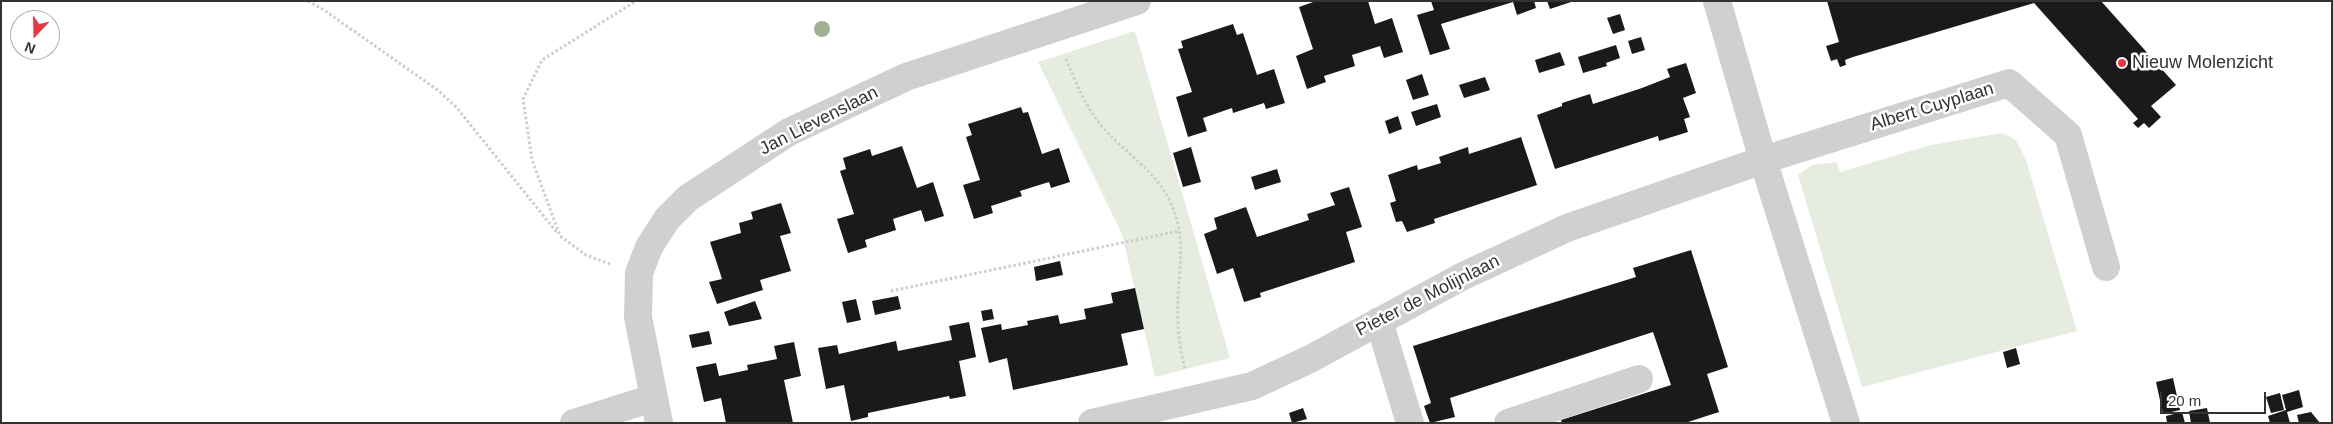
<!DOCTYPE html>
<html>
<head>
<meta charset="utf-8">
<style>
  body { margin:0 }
  #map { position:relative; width:2333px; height:424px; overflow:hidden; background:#fff; font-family:Helvetica,sans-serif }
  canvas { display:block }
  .frame { position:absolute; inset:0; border:2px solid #333; pointer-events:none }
  .north { position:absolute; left:10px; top:10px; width:50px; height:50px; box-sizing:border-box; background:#fff; border:1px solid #adadad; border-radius:50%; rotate:201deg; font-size:14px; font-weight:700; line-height:20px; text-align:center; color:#333 }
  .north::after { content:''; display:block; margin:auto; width:18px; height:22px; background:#e63946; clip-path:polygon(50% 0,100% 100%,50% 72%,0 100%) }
  .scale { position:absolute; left:2160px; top:392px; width:106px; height:22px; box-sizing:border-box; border:2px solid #333; border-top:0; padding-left:6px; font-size:15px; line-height:18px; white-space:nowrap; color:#333; -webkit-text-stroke:4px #fff; paint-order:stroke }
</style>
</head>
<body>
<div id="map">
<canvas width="2333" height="424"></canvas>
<div class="frame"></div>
<div class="north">N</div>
<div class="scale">20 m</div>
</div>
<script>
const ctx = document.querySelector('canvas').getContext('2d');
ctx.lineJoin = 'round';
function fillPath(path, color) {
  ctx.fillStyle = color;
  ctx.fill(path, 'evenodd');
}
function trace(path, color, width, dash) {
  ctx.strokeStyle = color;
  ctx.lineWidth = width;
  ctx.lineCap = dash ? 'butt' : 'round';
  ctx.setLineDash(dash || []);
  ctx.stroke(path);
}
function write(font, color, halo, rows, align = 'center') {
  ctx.font = font + ' Helvetica,sans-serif';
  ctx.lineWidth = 5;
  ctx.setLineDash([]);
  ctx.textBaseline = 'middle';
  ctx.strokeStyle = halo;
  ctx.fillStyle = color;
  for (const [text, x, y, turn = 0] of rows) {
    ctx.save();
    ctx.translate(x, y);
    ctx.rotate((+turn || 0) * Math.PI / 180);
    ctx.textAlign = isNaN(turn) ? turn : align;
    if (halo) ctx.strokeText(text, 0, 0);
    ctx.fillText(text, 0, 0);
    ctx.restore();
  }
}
const green = new Path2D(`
  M1135,31l95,327 -75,19 -33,-143 -84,-172z
  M2002,133l14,7 10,20 51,171 -215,56 -64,-212 14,-10 25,-3 3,10 91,-27z`);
const building = new Path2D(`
  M1316,1h52l7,23 17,-6 11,34 -19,6 -4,-12 -28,9 3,11 -31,10 2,6 -19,7 -11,-33 17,-7 -14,-42z
  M1431,1h103l2,7 -19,7 -4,-13 -72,22 9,25 -20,6 -13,-40 17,-5z
  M1547,1h24v1l-21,7z
  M1827,1h274l75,84 -25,21 10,11 -12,11 -5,-5 -6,5 -5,-5 5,-4 -104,-116 -181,54 -8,3 1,5 -6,2 -3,-8 -6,2 -5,-15 13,-4z
  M1620,14l5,16 -12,4 -6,-16z
  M1233,24l4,11 6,-2 14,42 17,-6 11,34 -19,6 -2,-6 -31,10 -1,-5 -29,10 4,13 -19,6 -12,-40 16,-5 -14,-43 5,-1 -2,-7z
  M1641,37l4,13 -13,4 -4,-13z
  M1616,45l4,13 -14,5 1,3 -24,7 -5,-16z
  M1560,52l5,13 -26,8 -4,-13z
  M1686,63l10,30 -13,5 7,19 -6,2 4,13 -29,9 -1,-5 -103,33 -18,-54 25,-9v-3l28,-9 3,10 49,-16 28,-11 -3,-8z
  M1422,74l7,21 -16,5 -7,-20z
  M1485,77l5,13 -26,8 -5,-13z
  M1437,104l4,13 -25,9 -5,-14z
  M1021,107l2,6 5,-1 14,42 17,-6 11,34 -19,6 -2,-6 -29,9 2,5 -31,10 2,7 -19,6 -11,-34 17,-5 -14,-43 6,-2 -4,-11z
  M1398,116l4,13 -13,5 -4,-13z
  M1521,137l16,48 -103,34 1,4 -28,9 -5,-11 -6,1 -6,-19 6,-2 -8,-26 29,-10 1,5 23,-7 -2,-6 29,-10 1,7z
  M902,146l15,42 16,-6 11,34 -19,6 -4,-12 -28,9 3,11 -31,10 2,7 -19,6 -11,-34 17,-5 -14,-43 6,-2 -3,-11 27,-9 2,7z
  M1191,147l10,35 -18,5 -10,-34z
  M1277,169l4,13 -26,8 -4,-13z
  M1349,187l13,40 -16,5 9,30 -95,31 1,4 -17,5 -11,-34 -16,6 -13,-40 13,-5 -3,-11 32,-11 11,30 52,-17 -2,-6 28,-9 -5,-12z
  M781,203l10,30 -11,3 11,35 -31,9 3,10 -46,14 -8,-22 13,-3 -12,-37 31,-9 -2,-10 14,-4 -2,-7z
  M1691,250l37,117 -21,7 12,38 -34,11h-123l-1,-3 110,-35 -18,-53 -203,66 5,19 -25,6 -6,-17 7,-3 -18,-57 223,-69 -3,-9z
  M1060,261l3,14 -27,6 -2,-14z
  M1135,288l9,41 -23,5 7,31 -115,25 -6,-32 -18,5 -8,-35 20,-4 1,6 26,-5 -1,-4 31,-6 2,9 26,-5 -2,-10 29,-6 -2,-10z
  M898,296l3,13 -26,6 -3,-14z
  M856,299l5,21 -14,3 -5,-21z
  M755,301l7,18 -33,7 -5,-14z
  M992,309l2,10 -11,2 -2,-10z
  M969,322l7,35 -17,4 7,35 -16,3 -1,-3 -81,17v4l-17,4 -7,-36 -18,4 -8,-41 19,-3 2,9 57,-13 2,10 54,-11 -3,-14z
  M709,331l3,13 -20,4 -3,-13z
  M794,342l7,34 -17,4 9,43h-67l-5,-25 -17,4 -8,-35 20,-4 3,13 29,-6 -1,-5 30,-6 -3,-13z
  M2016,348l4,16 -13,4 -4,-16z
  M2173,378l7,32 -17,4 -7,-32z
  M2299,390l4,17 -16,5 3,11h-20l-2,-7 18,-6 -4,-15z
  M2280,393l4,17 -13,3 -5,-16z
  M1303,408l4,11 -15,4 -3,-10z
  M2207,408l3,15h-19l-2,-12z
  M2182,412l3,11h-18l-1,-7z
  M2311,412l9,11h-21l-2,-8z`);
const path = new Path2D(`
  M308,1l16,9 115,81 18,17 101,126
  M1066,59c11,26 19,47 38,70 23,25 55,45 68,77 14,32 7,62 6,94 -1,23 1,47 7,69
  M610,264l-24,-9 -26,-19 -28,-76 -9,-61 19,-39 94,-59
  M891,291l288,-60`);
const minor = new Path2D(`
  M1717,1l46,159 83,263
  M1379,321l31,102
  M574,423l79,-25
  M659,423l-21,-106 1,-44 10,-26 18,-28 21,-21 101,-66 117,-55 231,-76
  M1092,423l160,-37 58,-27 153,-83 104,-48 196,-68 246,-77 59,52 38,132
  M1508,423l131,-44`);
const trees = [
  [822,29]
];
const markers = [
  [2122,63,5,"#e63946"]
];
const poiNames = [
  ["Nieuw Molenzicht",2132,63]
];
const streetNames = [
  ["Albert Cuyplaan",1932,107,-17],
  ["Jan Lievenslaan",819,121,-27],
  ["Pieter de Molijnlaan",1428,296,-27]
];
fillPath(green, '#e6ecdf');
fillPath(building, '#1a1a1a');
trace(path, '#cdcdcd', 3, [2.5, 2.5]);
trace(minor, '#d0d0d0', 28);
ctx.fillStyle = '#a2b095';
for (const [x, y] of trees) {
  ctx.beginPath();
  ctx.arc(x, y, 8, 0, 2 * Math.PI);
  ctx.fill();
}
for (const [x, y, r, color] of markers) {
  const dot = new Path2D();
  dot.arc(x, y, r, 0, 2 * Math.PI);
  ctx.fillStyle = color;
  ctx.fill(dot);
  trace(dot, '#fff', 2);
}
write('18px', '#333', '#fff', poiNames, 'left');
write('18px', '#333', '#fff', streetNames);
</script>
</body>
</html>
